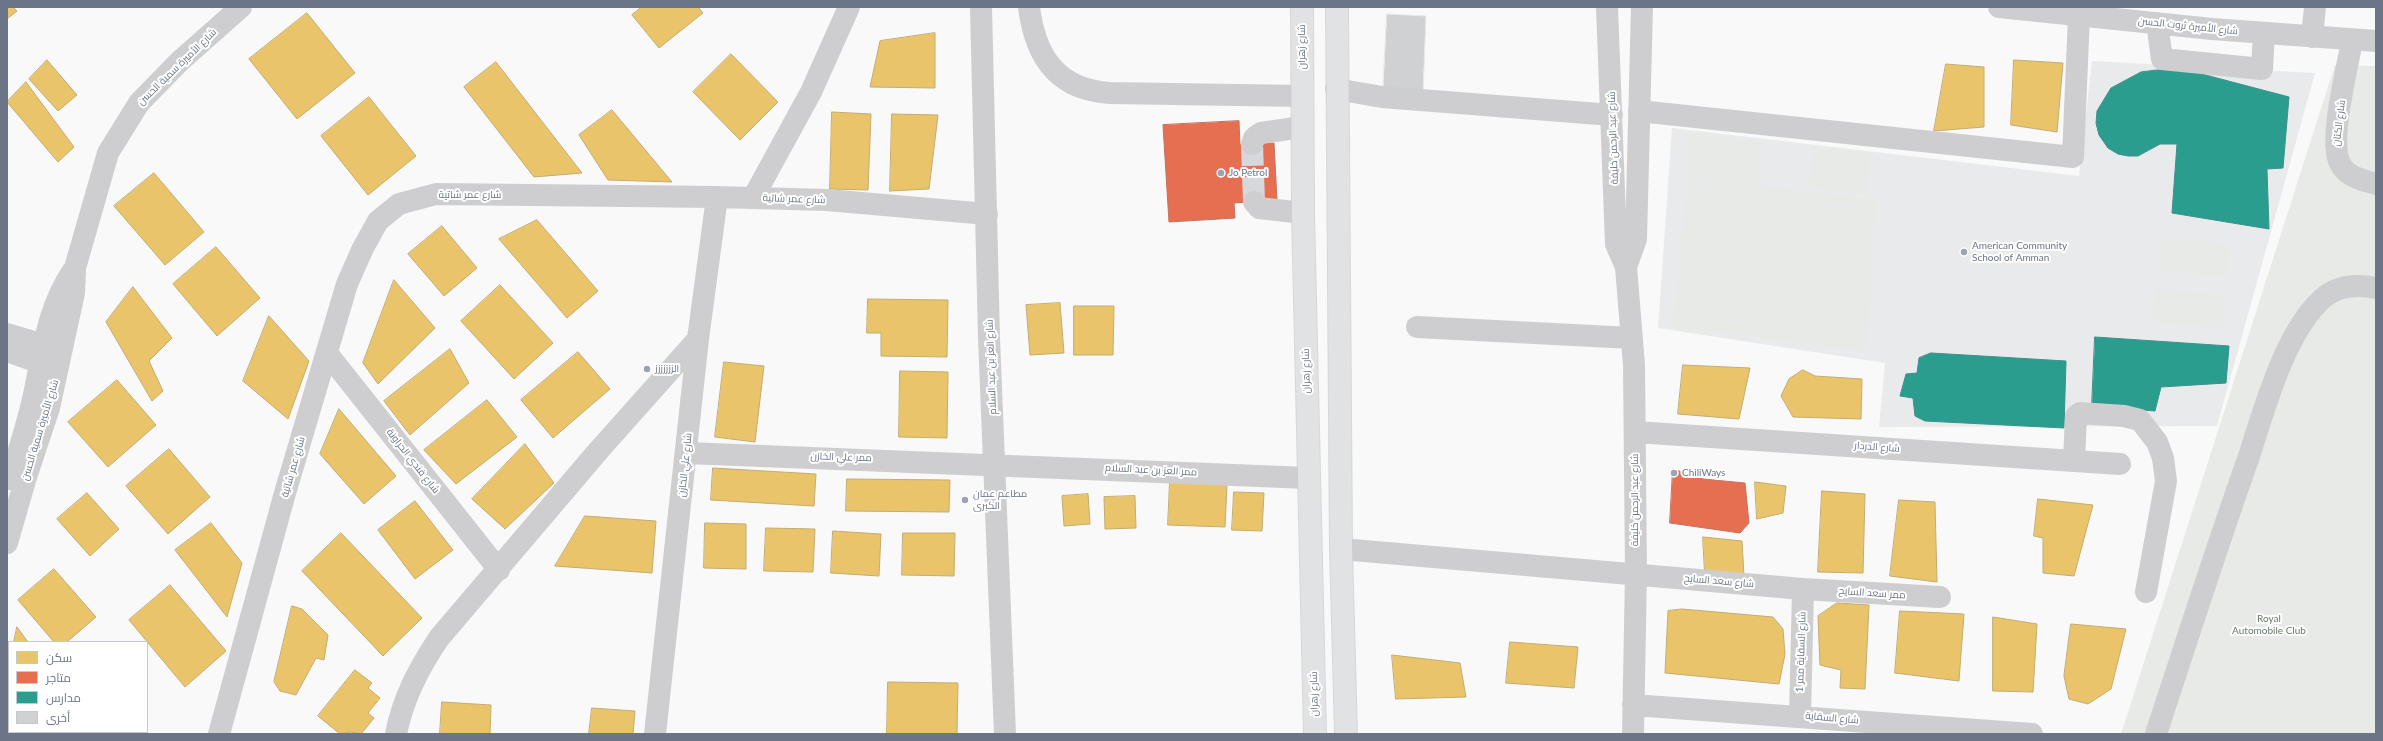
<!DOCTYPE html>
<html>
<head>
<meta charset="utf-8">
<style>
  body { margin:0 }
  #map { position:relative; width:2383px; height:741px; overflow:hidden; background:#f9f9f9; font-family:Lato,Cairo,sans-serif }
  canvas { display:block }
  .frame { position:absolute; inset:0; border:8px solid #6b7587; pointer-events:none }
  .legend { position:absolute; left:8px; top:641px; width:140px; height:92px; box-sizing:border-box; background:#fff; border:1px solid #c4c8cf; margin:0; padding:5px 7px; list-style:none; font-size:12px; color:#6b7587 }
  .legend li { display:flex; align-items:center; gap:8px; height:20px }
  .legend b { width:20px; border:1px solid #c4c8cf }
</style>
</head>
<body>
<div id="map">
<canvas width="2383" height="741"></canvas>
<div class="frame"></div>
<ul class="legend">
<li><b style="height:11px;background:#e9c46a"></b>سكن</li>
<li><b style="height:11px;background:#e76f51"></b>متاجر</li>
<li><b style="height:11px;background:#2a9d8f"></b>مدارس</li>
<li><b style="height:11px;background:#d0d1d3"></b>أخرى</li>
</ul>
</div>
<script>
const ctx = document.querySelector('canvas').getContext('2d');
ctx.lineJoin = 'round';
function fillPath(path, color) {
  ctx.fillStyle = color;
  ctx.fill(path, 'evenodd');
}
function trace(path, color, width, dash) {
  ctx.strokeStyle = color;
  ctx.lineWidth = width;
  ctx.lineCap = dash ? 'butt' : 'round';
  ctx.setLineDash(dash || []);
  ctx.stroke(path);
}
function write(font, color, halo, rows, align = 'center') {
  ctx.font = font + ' Lato,Cairo,sans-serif';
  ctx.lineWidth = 4;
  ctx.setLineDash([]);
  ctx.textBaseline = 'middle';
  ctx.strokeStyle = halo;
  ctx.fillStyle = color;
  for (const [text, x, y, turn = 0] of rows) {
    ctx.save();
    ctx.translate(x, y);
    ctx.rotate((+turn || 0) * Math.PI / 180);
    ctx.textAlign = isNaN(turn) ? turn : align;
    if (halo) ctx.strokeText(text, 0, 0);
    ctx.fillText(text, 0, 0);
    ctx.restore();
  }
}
const built = new Path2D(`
  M2092,61l223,12 -98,353 -338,1 6,-64 -227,-35 14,-200 407,48z`);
const green = new Path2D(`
  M2335,65l41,1v668h-255z
  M1690,133l72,9 -4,41 -70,-9z
  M1813,147l57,7 -4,40 -56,-6z
  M1688,177l188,23 -10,151 -192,-25z
  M2160,238l69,6 -3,32 -69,-6z
  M2156,289l68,6 -3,32 -67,-5z`);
const homes = new Path2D(`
  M7,7h6l4,4 -10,8z
  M642,7h56l5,6 -44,35 -27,-33z
  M307,13l48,60 -58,46 -48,-60z
  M935,33v55l-65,-1 10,-46z
  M731,54l47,48 -38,38 -47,-48z
  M47,60l30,35 -19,16 -29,-32z
  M2014,60l49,3 -6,69 -46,-7z
  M496,62l86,111 -48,4 -70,-90z
  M1946,64l38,3v60l-50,4z
  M26,82l48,65 -16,15 -51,-60z
  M369,97l47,59 -48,39 -47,-59z
  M612,110l60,72 -64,-2 -29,-45z
  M832,112l39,2 -3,76 -38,-1z
  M892,114l46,1 -9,74 -39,2z
  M154,173l50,59 -39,33 -51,-59z
  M537,220l61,71 -31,27 -68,-79z
  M442,226l35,42 -33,28 -36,-42z
  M216,247l44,51 -43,38 -44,-52z
  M394,280l41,48 -57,56 -15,-21z
  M500,285l53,58 -39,36 -53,-58z
  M133,287l39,51 -23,23 14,30 -11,10 -46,-79z
  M868,299l80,1 -1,57 -66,-1v-23h-14z
  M1060,303l4,50 -34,2 -4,-50z
  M1074,306h40l-1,49h-39z
  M269,316l40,45 -21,58 -45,-38z
  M450,349l19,34 -59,52 -26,-34z
  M578,352l32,37 -57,49 -32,-38z
  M724,362l40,4 -9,76 -40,-5z
  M1683,365l67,3 -11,51 -61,-5z
  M1803,370l12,6 47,3 -1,40 -68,-2 -12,-21 8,-17z
  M900,371l48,1 -1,66 -48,-1z
  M117,380l39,45 -48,42 -40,-45z
  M487,400l30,37 -61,47 -32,-34z
  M339,409l57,67 -32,28 -44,-50z
  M525,444l29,39 -49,46 -33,-30z
  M169,449l41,48 -42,37 -42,-48z
  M713,468l103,6 -2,32 -103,-6z
  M847,479l103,1 -1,32 -103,-1z
  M1170,482l57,3 -2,42 -57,-2z
  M1755,482l31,4 -3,27 -26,6z
  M1822,491l43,3 -2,79 -45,-1z
  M1234,492l30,1 -2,38 -30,-1z
  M87,493l32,36 -29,27 -33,-37z
  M1088,494l2,30 -26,2 -2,-30z
  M1135,496l1,32 -31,1 -1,-32z
  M2038,499l55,6 -19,71 -31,-3v-35l-9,-2z
  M1899,500l36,2 2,80 -47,-6z
  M415,501l38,49 -38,29 -37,-49z
  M585,516l71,5 -4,52 -97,-7z
  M211,523l31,40 -15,54 -52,-67z
  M705,523l41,1v45l-42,-1z
  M766,528l49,1 -2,43 -49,-1z
  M833,531l48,3 -2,42 -48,-3z
  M341,533l81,85 -39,38 -81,-85z
  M903,533h52l-1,43 -52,-1z
  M1703,537l39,4 2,35 -39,-3z
  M54,569l42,48 -29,25h-13l-36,-42z
  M170,585l56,66 -41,36 -56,-67z
  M1837,603l32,2 -4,84 -25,-1 1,-18 -21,-5 -2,-49z
  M292,606l10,3 26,26 -4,25 -8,-2 -20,37 -16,-4 -6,-9z
  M1682,609l91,8 10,12 2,25 -6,30 -114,-11 3,-62z
  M1900,611l64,3 -5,67 -64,-8z
  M1993,617l44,7 -4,68 -40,-1z
  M2071,624l55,5 -15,60 -23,15 -19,-5 -5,-23z
  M17,627l11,15h-14z
  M1510,642l68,5 -4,41 -68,-5z
  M1392,655l68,8 6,34 -70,2z
  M355,670l17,13 -4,5 12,10 -12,15 6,5 -13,16 -11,-2 -10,2 -22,-18z
  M888,682l70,1 -1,51h-70z
  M442,702l49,3 -1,29h-50z
  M592,708l43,3 -2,23h-44z`);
const shops = new Path2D(`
  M1239,121l1,24 34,-2 3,57 -43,3 1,15 -66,4 -6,-97z
  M1673,469l30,10 42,4 4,40 -9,10 -70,-10z`);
const schools = new Path2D(`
  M2158,70l40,3 91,24 -6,71 -16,1 2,60 -97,-16 5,-69h-17l-22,12h-10l-10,-2 -10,-6 -9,-13 -3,-12 1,-12 14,-23 30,-16z
  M2095,337l134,9 -3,37 -65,4 -6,24 -63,-5z
  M1931,353l135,8 -2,67 -139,-7 -10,-5 -2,-18 -13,-2 6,-22 11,-1 2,-15z`);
const building = new Path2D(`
  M1387,14l39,2 -3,77 -40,-2z`);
const minorTunnel = new Path2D(`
  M1252,144l2,58`);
const minor = new Path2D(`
  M981,7l8,331 16,396
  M1029,7c6,49 28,83 81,86l192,3
  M1607,7l9,237 10,23 8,98 2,208 -3,161
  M1999,7l213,22 164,12
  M2157,23l5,36 100,10 2,-36
  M2312,37l3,-30
  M2352,40c-4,27 -24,101 -12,123 6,14 23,17 36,21
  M1336,89l46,8 230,18
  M1639,111l434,46 6,-142
  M1252,144l2,-6 7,-5 41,-6
  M753,198l58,-106 38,-85
  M1254,202l5,6 44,5
  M1626,267l10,-28 6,-232
  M1417,327l215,11
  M7,334l51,15
  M7,351l46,16
  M327,353l172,217
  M1635,432l485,32
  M687,453l621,25
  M2074,461l2,-45 4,-3 44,3 16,4 17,22 6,16 3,23 -20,111
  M10,479c8,-26 17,-53 23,-80 10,-44 13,-88 39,-127
  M7,543l19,-66 23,-69 25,-115 1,-25 33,-115 31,-50 41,-42 61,-54
  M1341,549l462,40 137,8
  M1633,705l399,29
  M1800,716l3,-127
  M15,732l11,2
  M219,734l66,-241 62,-209 16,-36 15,-27 21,-17 37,-10 281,3 110,3 160,14
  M396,734c7,-36 23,-66 43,-96l160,-188 99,-111
  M655,734l43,-395 19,-142
  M2156,734c30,-91 59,-182 91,-272 17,-50 36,-127 75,-163 15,-14 35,-15 54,-11`);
const major = new Path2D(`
  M1302,7l1,206 12,521
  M1337,7l4,542 5,185`);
const markers = [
  [1221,173,4,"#9da3af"],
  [1964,252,4,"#9da3af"],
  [647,369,4,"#9da3af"],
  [1674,473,4,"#9da3af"],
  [965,500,4,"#9da3af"]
];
const streetNames = [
  ["شارع الأميرة ثروت الحسن",2188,26,6],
  ["شارع زهران",1302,47,-90],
  ["شارع الأميرة سمية الحسن",177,67,-44],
  ["شارع الكتان",2339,123,-83],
  ["شارع عبد الرحمن خليفة",1613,138,-92],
  ["شارع عمر شاتية",470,195],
  ["شارع عمر شاتية",794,199,2],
  ["شارع العز بن عبد السلام",991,367,-92],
  ["شارع زهران",1306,371,-91],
  ["شارع الأميرة سمية الحسن",40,430,-73],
  ["شارع الدردار",1877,447,4],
  ["ممر علي الخازن",841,457,2],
  ["شارع فندي الحراونة",413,461,52],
  ["شارع علي الخازن",685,465,-84],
  ["شارع عمر شاتية",293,467,-74],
  ["ممر العز بن عبد السلام",1151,470,3],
  ["شارع عبد الرحمن خليفة",1635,500,-90],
  ["شارع سعد السايح",1719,581,5],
  ["ممر سعد السايح",1872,593,4],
  ["شارع السقاية ممر 1",1801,652,-88],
  ["شارع زهران",1314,694,-91],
  ["شارع السقاية",1832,718,5]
];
const poiNames = [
  ["Jo Petrol",1229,173],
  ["American Community",1972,246],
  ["School of Amman",1972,258],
  ["الززززززز",655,369],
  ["ChiliWays",1682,473],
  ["مطاعم عمان",973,494],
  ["الكبرى",973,506]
];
const parkNames = [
  ["Royal",2269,619],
  ["Automobile Club",2269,631]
];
fillPath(built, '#e9eaeb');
fillPath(green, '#e7eae6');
fillPath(homes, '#e9c46a');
trace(homes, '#c3ac73', 1);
fillPath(shops, '#e76f51');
trace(shops, '#c27161', 1);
fillPath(schools, '#2a9d8f');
trace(schools, '#3e918d', 1);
fillPath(building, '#d0d1d3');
trace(building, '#e8e8e8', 1);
trace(minorTunnel, '#d6d8dc', 22, [22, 11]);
trace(major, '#d6d7d7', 24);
trace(minor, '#ceced0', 22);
trace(major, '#e1e2e3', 22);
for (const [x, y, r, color] of markers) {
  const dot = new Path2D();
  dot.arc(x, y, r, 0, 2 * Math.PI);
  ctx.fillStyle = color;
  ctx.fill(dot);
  trace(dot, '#fff', 1.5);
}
write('10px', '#6b7587', '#fff', streetNames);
write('10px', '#6b7587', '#fff', poiNames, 'left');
write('10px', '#667965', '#fff', parkNames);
</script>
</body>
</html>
